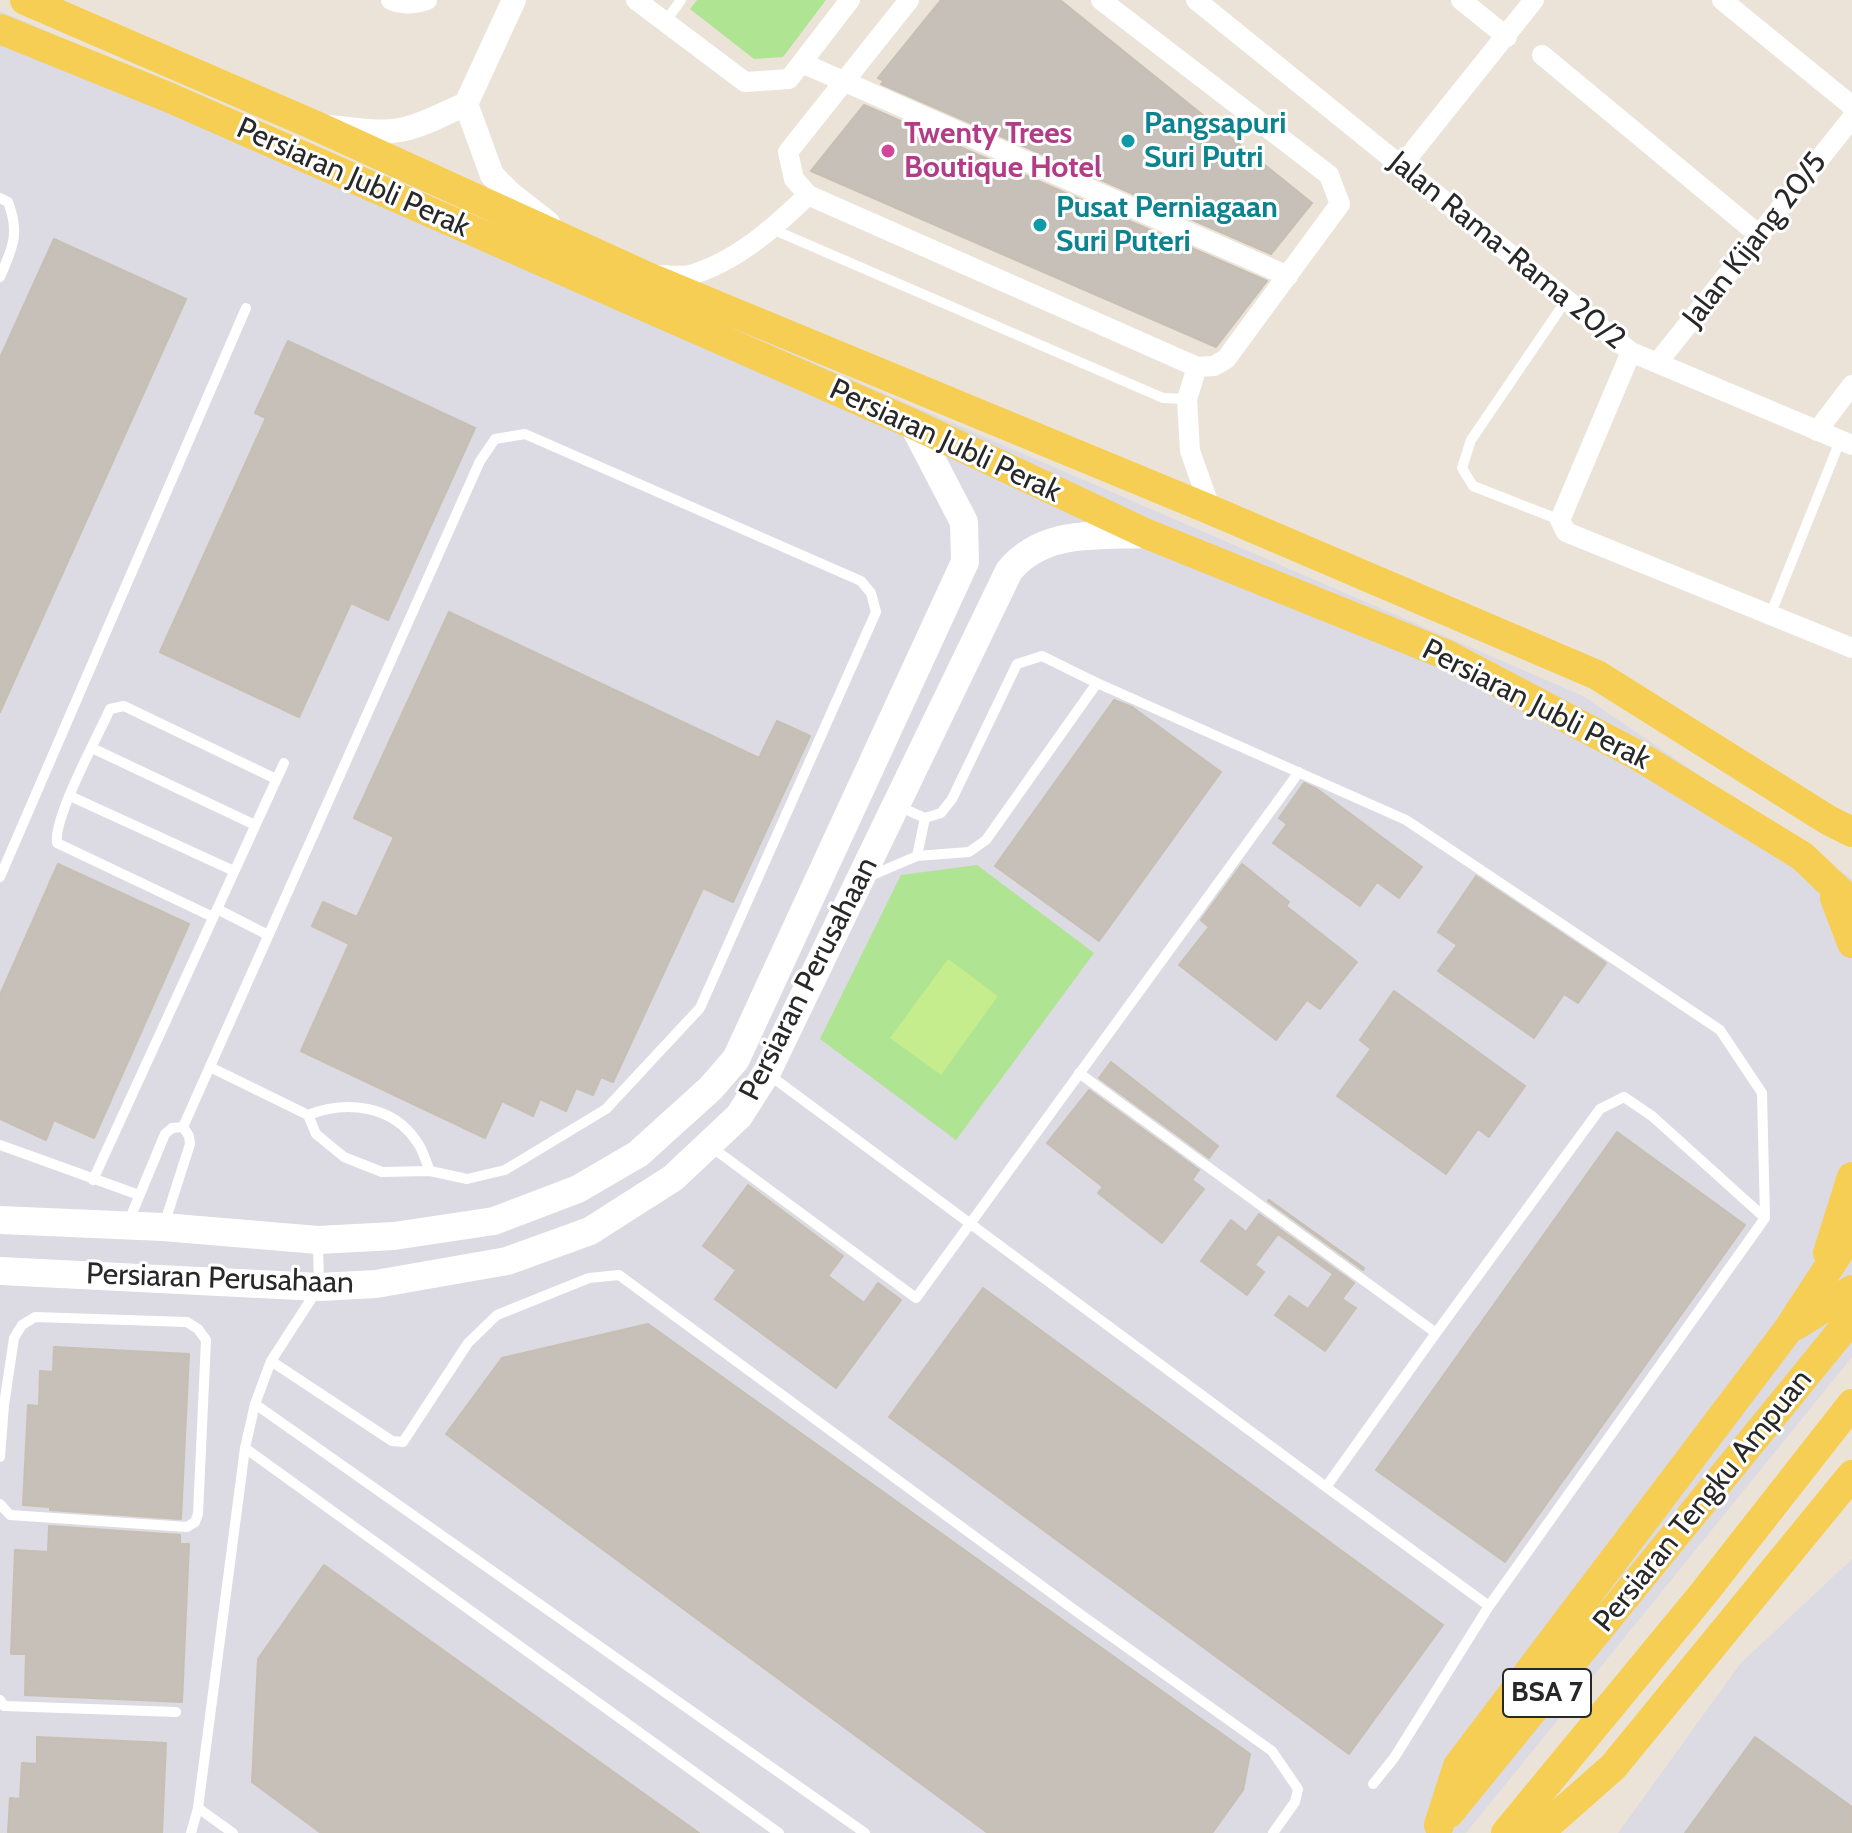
<!DOCTYPE html>
<html>
<head>
<meta charset="utf-8">
<style>
  body { margin:0 }
  canvas { display:block; background:#ebe3d8 }
</style>
</head>
<body>
<canvas width="1852" height="1833"></canvas>
<script>
const ctx = document.querySelector('canvas').getContext('2d');
ctx.lineJoin = 'round';
function fillPath(path, color) {
  ctx.fillStyle = color;
  ctx.fill(path, 'evenodd');
}
function trace(path, color, width, dash) {
  ctx.strokeStyle = color;
  ctx.lineWidth = width;
  ctx.lineCap = dash ? 'butt' : 'round';
  ctx.setLineDash(dash || []);
  ctx.stroke(path);
}
function write(font, color, halo, rows, align = 'center') {
  ctx.font = font + ' Cabin,sans-serif';
  ctx.lineWidth = 6;
  ctx.setLineDash([]);
  ctx.textBaseline = 'middle';
  ctx.strokeStyle = halo;
  ctx.fillStyle = color;
  for (const [text, x, y, turn = 0] of rows) {
    ctx.save();
    ctx.translate(x, y);
    ctx.rotate((+turn || 0) * Math.PI / 180);
    ctx.textAlign = isNaN(turn) ? turn : align;
    if (halo) ctx.strokeText(text, 0, 0);
    ctx.fillText(text, 0, 0);
    ctx.restore();
  }
}
const industrial = new Path2D(`
  M0,11l1583,685 269,183v478l-386,476h-1466z
  M1852,1559v274h-234l122,-169z`);
const green = new Path2D(`
  M697,0h129l-43,57 -29,2 -64,-50z
  M977,865l117,88 -138,187 -136,-101 81,-164z`);
const pitch = new Path2D(`
  M948,959l50,37 -57,79 -51,-37z`);
const building = new Path2D(`
  M941,0h119l252,203 -41,51 -390,-170 3,-3 -6,-3z
  M864,105l403,176 -51,66 -405,-176z
  M54,239l132,60 -186,413v-354z
  M288,341l187,87 -87,192 -37,-17 -52,114 -139,-65 106,-234 -11,-5z
  M449,612l310,146 18,-37 33,15 -77,166 -30,-14 -90,194 -12,-5 -8,18 -17,-7 -10,23 -26,-12 -7,17 -31,-15 -17,37 -184,-87 48,-107 -37,-18 11,-24 34,15 37,-80 -40,-19z
  M1114,700l18,7 89,65 -122,169 -104,-75z
  M1304,783l13,6 105,78 -23,31 -22,-16 -17,24 -87,-63 14,-19 -8,-6z
  M58,864l131,60 -95,214 -40,-18 -8,20 -46,-21v-124z
  M1242,864l47,38 -3,4 71,56 -37,47 -13,-9 -31,40 -97,-75 30,-38 -8,-7z
  M1476,876l130,87 -28,40 -14,-9 -30,44 -96,-67 19,-26 -19,-13z
  M1394,991l131,95 -36,51 -11,-8 -32,45 -109,-78 34,-47 -11,-9z
  M1111,1062l107,84 -9,12 -110,-80z
  M1089,1090l110,80 -7,10 12,9 -42,54 -64,-50 5,-6 -56,-44z
  M1617,1132l128,93 -240,337 -129,-92z
  M748,1185l95,71 -15,20 36,27 14,-20 23,17 -65,88 -121,-89 21,-29 -33,-24z
  M1269,1200l95,68 -1,2 -95,-69z
  M1259,1214l95,69 -12,16 14,9 -31,43 -50,-36 14,-19 19,13 25,-35 -55,-40 -23,31 9,7 -17,23 -46,-34 30,-41 15,12z
  M983,1288l460,337 -94,129 -460,-337z
  M648,1324l602,430 -7,36 -31,43h-224l-542,-399 56,-76z
  M54,1347l135,7 -8,165 -131,-9v-3l-27,-2 5,-100 11,1 1,-35 13,1z
  M49,1526l131,9v9h9l-7,158 -157,-7 1,-41h-15l4,-104 33,2z
  M324,1565l375,268h-378l-69,-51 6,-123z
  M37,1737l129,6 -4,90h-154l2,-35 10,1 2,-36 15,1z
  M1755,1737l97,70v26h-167z`);
const service = new Path2D(`
  M665,22l16,-22
  M0,198l8,4c12,31 5,45 -8,75
  M772,229l391,169 24,1
  M1560,520l-87,-34 -11,-18 9,-28 96,-141
  M1771,613l69,-172
  M1097,683l309,137 314,210 42,63 3,125 -276,388 -163,-119 110,-154
  M92,748l163,77
  M70,796l164,75
  M917,856l8,-38
  M0,877l246,-569
  M868,877l49,-21 52,-4 17,-12 111,-157 -55,-27 -25,8 -65,135 -11,14 -16,5 -27,-12
  M217,909l51,26
  M213,917l-156,-74c-4,-25 41,-107 53,-134l14,-3 152,73
  M1079,1073l357,260 164,-224 24,-12 28,19 113,102
  M768,1074l558,413
  M308,1115c38,-15 85,-10 109,27 6,8 9,20 13,29
  M183,1127c98,-222 197,-444 297,-666l15,-22 30,-5 336,147 10,12 5,19 -176,396 -94,101 -101,61 -38,9 -37,-8 -48,1 -38,-15 -28,-23 -8,-19 -98,-48
  M0,1145l139,50
  M710,1146l206,152 383,-526
  M93,1180l191,-417
  M128,1223l37,-89 7,-6 11,-1 6,9 1,8 -26,81
  M271,1361l121,80 11,1 65,-99 29,-28 92,-37 30,-3 461,339 192,137 26,38 -3,13 -22,31
  M255,1404l610,429
  M245,1448l534,385
  M0,1457l4,-52 10,-67 8,-13 13,-8 152,5 11,7 8,11 -8,174 -3,8 -8,5 -177,-12 -10,-11
  M0,1700l4,6 172,6
  M1373,1784l21,-26 95,-152
  M191,1833l7,-25
  M233,1833l-35,-25 47,-360 10,-44 16,-43 48,-74 -1,-45`);
const minor = new Path2D(`
  M391,0c11,5 24,4 36,0
  M636,0l109,82 44,-3 61,-79
  M909,0l-121,152 6,27 14,16 389,172 17,-1 12,-7 114,-155 -11,-29 -228,-175
  M1196,0l435,352 221,93
  M1461,0l46,37
  M1722,0l130,106
  M1542,55l217,180
  M802,63l486,213
  M1402,165l132,-165
  M659,275c10,0 22,2 31,0 46,-13 85,-48 118,-80
  M1631,352l-71,168 6,12 286,116
  M1658,362l194,-244
  M1197,367l-10,32 3,52 21,59
  M1817,431l35,-46`);
const tertiary = new Path2D(`
  M466,104l26,71 19,19 37,29
  M466,104l48,-104
  M329,127c23,2 48,7 71,3 23,-4 45,-17 66,-26`);
const secondary = new Path2D(`
  M0,1220l163,7 155,13 76,-4 100,-15 84,-32 60,-35 73,-66 25,-29 229,-497 -1,-40 -51,-98
  M0,1271l319,16 57,-3 131,-23 83,-30 83,-53 66,-62 28,-44 242,-501c34,-42 89,-35 138,-37`);
const primary = new Path2D(`
  M25,0l289,125 329,150 568,235 386,165 231,145 24,12
  M0,29l168,68 745,327 234,110 300,121 190,100 165,101 39,37 11,20
  M1835,898l17,45
  M1828,1253l24,-76
  M1796,1325l56,-35
  M1449,1813l403,-495
  M1439,1825l19,-59 329,-435 65,-99
  M1506,1833l197,-239 149,-190
  M1538,1833l75,-66 239,-292`);
const markers = [
  [1128,141,8,"#0f9aa8"],
  [888,151,8,"#d1479c"],
  [1040,225,8,"#0f9aa8"]
];
const shields = [
  [1547,1693,88]
];
const shieldNames = [
  ["BSA 7",1547,1693]
];
const cultureNames = [
  ["Pangsapuri",1144,124],
  ["Suri Putri",1144,158],
  ["Pusat Perniagaan",1056,208],
  ["Suri Puteri",1056,242]
];
const hotelNames = [
  ["Twenty Trees",904,134],
  ["Boutique Hotel",904,168]
];
const streetNames = [
  ["Persiaran Jubli Perak",353,178,24],
  ["Jalan Kijang 20/5",1755,240,-52],
  ["Jalan Rama-Rama 20/2",1507,251,39],
  ["Persiaran Jubli Perak",945,441,25],
  ["Persiaran Jubli Perak",1536,705,27],
  ["Persiaran Perusahaan",809,979,-63],
  ["Persiaran Perusahaan",220,1279,2],
  ["Persiaran Tengku Ampuan",1703,1501,-51]
];
fillPath(industrial, '#dcdae3');
fillPath(green, '#afe492');
fillPath(pitch, '#c5ec8d');
fillPath(building, '#c6c0b8');
trace(building, '#c6bfb2', 2);
trace(service, '#fff', 10);
trace(minor, '#fff', 20);
trace(tertiary, '#fff', 24);
trace(secondary, '#fff', 28);
trace(primary, '#f5ce53', 30);
for (const [x, y, r, color] of markers) {
  const dot = new Path2D();
  dot.arc(x, y, r, 0, 2 * Math.PI);
  ctx.fillStyle = color;
  ctx.fill(dot);
  trace(dot, '#fff', 3);
}
for (const [x, y, w] of shields) {
  const box = new Path2D();
  box.roundRect(x - w / 2, y - 24, w, 48, 6);
  ctx.fillStyle = '#fff';
  ctx.fill(box);
  trace(box, '#282828', 2);
}
write('bold 28px', '#282828', null, shieldNames);
write('bold 30px', '#0d838f', '#fff', cultureNames, 'left');
write('bold 30px', '#b23c85', '#fff', hotelNames, 'left');
write('30px', '#282828', '#fff', streetNames);
</script>
</body>
</html>
